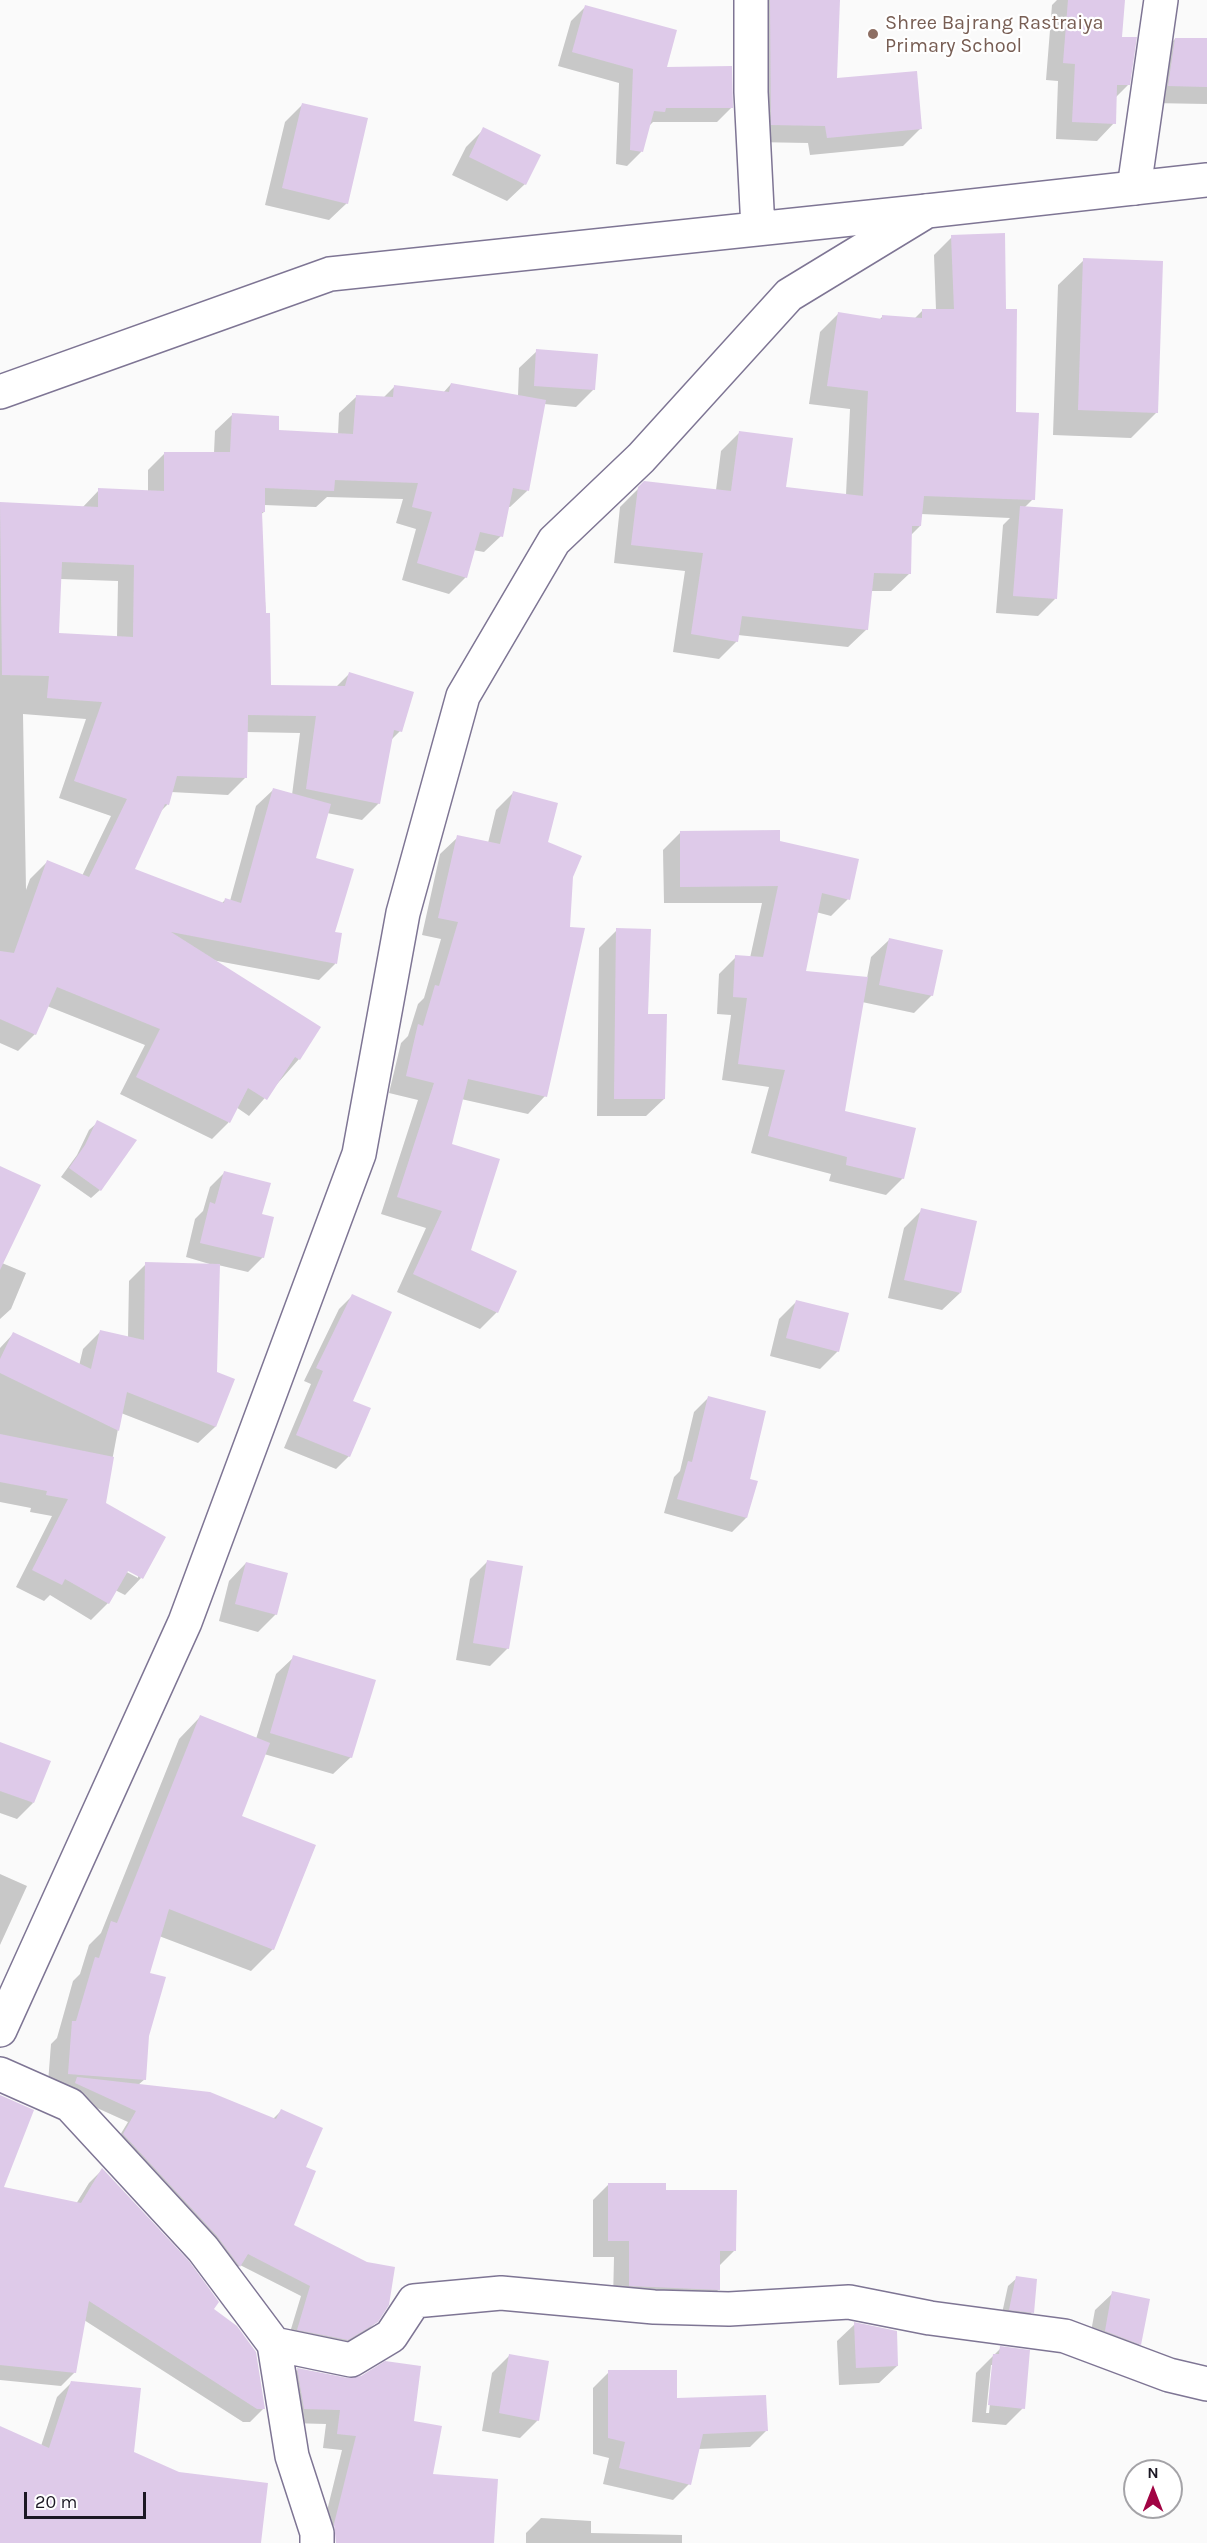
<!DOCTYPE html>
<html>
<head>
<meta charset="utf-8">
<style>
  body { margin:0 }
  #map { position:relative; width:1207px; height:2543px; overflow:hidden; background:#fafafa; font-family:Karla,sans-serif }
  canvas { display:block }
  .north { position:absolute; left:1123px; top:2459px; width:60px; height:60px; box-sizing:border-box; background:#fff; border:2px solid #a4a3a7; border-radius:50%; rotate:0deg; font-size:16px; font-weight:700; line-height:24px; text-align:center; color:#1c1824 }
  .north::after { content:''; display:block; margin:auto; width:21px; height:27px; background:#a10443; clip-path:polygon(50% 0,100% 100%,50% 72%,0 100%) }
  .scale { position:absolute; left:24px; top:2492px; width:122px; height:27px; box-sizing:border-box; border:3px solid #1c1824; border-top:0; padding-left:8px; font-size:18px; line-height:21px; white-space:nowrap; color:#1c1824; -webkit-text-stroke:4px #fff; paint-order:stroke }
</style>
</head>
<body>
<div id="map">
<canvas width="1207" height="2543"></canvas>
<div class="north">N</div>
<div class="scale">20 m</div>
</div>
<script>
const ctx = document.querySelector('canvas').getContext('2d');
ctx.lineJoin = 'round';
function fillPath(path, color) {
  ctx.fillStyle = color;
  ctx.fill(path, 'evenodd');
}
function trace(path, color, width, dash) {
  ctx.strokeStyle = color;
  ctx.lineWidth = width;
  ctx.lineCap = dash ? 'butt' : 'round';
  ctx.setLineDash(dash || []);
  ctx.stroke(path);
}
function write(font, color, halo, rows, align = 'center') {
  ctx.font = font + ' Karla,sans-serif';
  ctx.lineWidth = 4.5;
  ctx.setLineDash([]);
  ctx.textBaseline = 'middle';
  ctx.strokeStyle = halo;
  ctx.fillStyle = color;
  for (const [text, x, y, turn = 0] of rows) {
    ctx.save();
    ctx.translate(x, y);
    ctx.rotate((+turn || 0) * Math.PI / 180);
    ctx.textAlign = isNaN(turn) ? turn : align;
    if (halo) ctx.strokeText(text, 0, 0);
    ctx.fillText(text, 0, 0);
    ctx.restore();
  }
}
const shadow = new Path2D(`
  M746,0h92l-3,80 86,48 -18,18 -93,9 -2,-12 -54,-1z
  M1057,0h67l-3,39 7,46 -13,13 -1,25 -17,18 -41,-2 2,-58 -12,-1 6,-75z
  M585,7l80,61 67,39 -15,15h-64l-4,4 -8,26 -14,14 -11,-2 3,-81 -61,-17 13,-45z
  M1175,39l32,1v64l-56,-1 6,-46z
  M302,105l45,98 -18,17 -64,-15 20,-83z
  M484,129l41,55 -18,17 -55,-26 14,-28z
  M952,237l53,74 10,102 18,86 -8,8 30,92 -17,17 -42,-3 7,-88 7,-7 -89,-4 -1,12 -9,9 -1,38 -19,18h-21l-3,38 -19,18 -110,-12 -1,6 -18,18 -46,-7 12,-81 -71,-8 6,-56 25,-25 71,8 5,-39 19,-19 45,56 61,7 4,-86 -41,-5 11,-72 18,-18 41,6 3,-3 32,2 9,-9h13l-2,-55z
  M1084,260l73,152 -26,26 -78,-3 5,-150z
  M537,351l57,38 -18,18 -32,-3 -17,87 -17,16h-2l-7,29 -17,16 -11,-2 -7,27 -17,17 -47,-14 14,-51 -20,-6 7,-24 -76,-2 -11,10 -52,-2v7l-4,3 10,171 66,1 13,-13 51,57 -9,9 -12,63 -17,17 -35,-7 -13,46 19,74 8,2 -6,29 -16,16 -107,-20 87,99 -50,57 -13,-9 -8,16 -16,16 -92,-45 25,-49 -98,-39 -12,28 -17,17 -18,-8v-539l82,4 17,-18 49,2v-22l17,-17h49l1,-22 17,-16 45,17 61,3 1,-22 17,-16 27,1 12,-12 48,7 8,-9 67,12 1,-28zM60,579l58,2 -1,57 -60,-4zM23,714l63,5 -27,79 52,18 -29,60 -35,-14 -17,17 -4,11zM246,732l54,1 -8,62 -19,-5 -17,16 -26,95 -4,-2 -5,5 -88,-34 26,-57 8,-8 4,-13 57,3 17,-17z
  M513,793l33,50 -1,253 -17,18 -67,-15 -11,46 20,106 27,61 -17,17 -83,-37 29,-64 -45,-14 37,-114 -29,-7 12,-50 7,-7 10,-32 6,-6 17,-59 -19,-4 18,-81 18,-17 30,6 8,-33z
  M680,833l98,9 70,57 -17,17 -15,-4 -12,60 63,6 4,-21 18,-17 43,55 -18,18 -52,-11 -19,110 60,66 -17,17 -57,-14 2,-7 -80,-21 18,-66 -47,-7 9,-65 -14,-1 2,-40 17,-17 14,1 12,-55h-98l-1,-53z
  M617,930l30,86 17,83 -18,17h-49l2,-168z
  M98,1122l2,68 -9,8 -30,-21 16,-22 12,-25z
  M0,1168l2,95 24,10 -15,36 -11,10z
  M225,1172l35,44 3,41 -15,15 -30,-7 -2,108 17,7 -18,47 -17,16 -77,-30 -17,91 37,74 -16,17 -10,-5 -7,13 -17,17 -41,-25 -6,6 -28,-14 36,-71 -22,-4 1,-4 -31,-6v-154l13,-14 66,32 4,-17 17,-17 28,6 1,-57 17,-17 67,1 -27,-8 9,-38 8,-8 7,-24zM122,1566l16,9v3l-17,-9z
  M922,1210l38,83 -18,17 -54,-12 16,-70z
  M352,1296l-3,160 -13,13 -52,-21 27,-64 -7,-3 35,-72z
  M796,1302l42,49 -18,18 -50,-13 9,-37z
  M708,1398l40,82 -2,38 -14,14 -68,-19 10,-36 6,-6 14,-59z
  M487,1562l21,86 -18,18 -34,-6 14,-81z
  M246,1563l30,51 -18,18 -39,-11 10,-40z
  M294,1657l57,100 -18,17 -69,-20 -24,63 33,132 -22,22 -92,-35 -11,38 -3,105 -7,6 135,34 8,-8 23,57 -12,58 85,95 -11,11 -29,17 -49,-10 13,-43 -61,-31 -11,11 -115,-131 14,-23 -53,-24 -28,-2 4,-52 6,-6 16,-57 7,-7 9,-29 12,-12 78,-194 21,-22 56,22 20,-65z
  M0,1744l33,59 -16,16 -17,-6z
  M0,1874l27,12 -27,59z
  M0,2101l2,87 74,16 13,-21 13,-13 110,139 52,99 -14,14h-7l-159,-102 -9,52 -14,14 -61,-6z
  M609,2184l56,7 70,59 -16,16v23l-16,17 -90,-5 1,-44h-21v-57z
  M1017,2278l15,34 -8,9 -23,-3 7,-32z
  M1113,2293l27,51 -17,17 -35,-13 7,-38z
  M855,2324l42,42 -18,17 -40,2 -2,-44z
  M1001,2348l22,60 -17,17 -34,-3 4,-49zM991,2365h3l-5,48h-3z
  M509,2356l29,64 -18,18 -38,-7 10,-58z
  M297,2370l116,53 18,53 1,67h-58l3,-6 -53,-14 18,-73 -19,-2 3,-24 -37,-1 -6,-39z
  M609,2372l67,28 90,31 -16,16 -52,2 -9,35 -16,16 -70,-16 6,-26 -16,-4v-66z
  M72,2382l61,71 127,90h-260v-115l41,18 16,-49z
  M541,2518l50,3v12l91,2v8h-156v-10z`);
const building = new Path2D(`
  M770,0h70l-3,78 80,-7 5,58 -95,9 -2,-12 -54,-1z
  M1068,0h57l-3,37h15l-7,48h-13l-1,39 -44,-2 3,-58 -12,-1z
  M585,5l92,25 -10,37 65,-1 1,42h-67l-1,4 -11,-1 -11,41 -13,-2 3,-81 -61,-17z
  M1175,38h32v49l-39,-1z
  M302,103l66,15 -20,86 -66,-16z
  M483,127l58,28 -15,30 -57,-28z
  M1005,233l1,76h11l-1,103 23,1 -4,87 -111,-4 -3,30h-9l-1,48 -37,-1 -6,57 -126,-14 -4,26 -47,-8 12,-81 -72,-8 7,-58 6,-6 87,10 8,-60 54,7 -7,49 77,9 5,-105 -41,-5 11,-74 44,7v-4l40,3v-9h32l-3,-74z
  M1083,258l80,3 -5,152 -80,-3z
  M536,349l62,5 -3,36 -61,-4z
  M451,383l95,17 -17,91 -16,-3 -10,49 -23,-5 -13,46 -50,-15 15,-51 -20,-5 6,-24 -83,-3 -1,11 -69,-3v24h-3l4,101h4l1,72 74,1 4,-14 65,20 -12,40 -8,-2 -14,74 -74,-15 10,-73 -68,-1 -1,63 -70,-2 -8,29 -4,-1 -30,65 89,34 1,-5 16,5 32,-115 58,16 -15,54 38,11 -19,63 7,1 -5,31 -166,-32 150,95 -21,33 -5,-3 -28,43 -19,-12 -18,35 -94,-46 24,-48 -103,-42 -21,48 -36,-16v-68l14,2 33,-93 42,17 38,-78 -53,-18 28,-79 -55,-4 2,-22 -47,-1 -2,-173 98,5v-19l66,3v-39h66l2,-39 47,3v14l74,4 3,-39 37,2 1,-12 55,7zM62,562l72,3 -1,72 -74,-4z
  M1020,506l43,3 -6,90 -44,-3z
  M513,791l45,12 -10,39 34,14 -9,21 -3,50 15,1 -38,169 -79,-18 -16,65 48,15 -29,91 46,21 -19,42 -85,-39 29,-63 -45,-14 37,-114 -28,-7 12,-52 5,2 12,-41 4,1 19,-64 -20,-4 19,-83 43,9z
  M780,830v11l79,18 -9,41 -28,-7 -16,78 62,6 -23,134 71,17 -12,51 -58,-14 1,-8 -79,-21 17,-66 -47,-6 9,-66 -14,-1 2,-42 28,2 15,-71 -98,1v-56z
  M616,928l35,1 -3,85h19l-2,85h-51z
  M889,938l54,12 -10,46 -54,-11z
  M97,1120l40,20 -36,51 -32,-23 16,-23z
  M0,1166l41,19 -41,85z
  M224,1171l47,12 -9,31 12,3 -10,41 -64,-15 10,-41 5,2z
  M921,1208l56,13 -16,72 -57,-13z
  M145,1262l75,2 -3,108 18,7 -19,48 -89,-35 -8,39 -119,-58v-14l13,-27 78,37 9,-39 44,10z
  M352,1294l40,18 -39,89 18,7 -21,49 -54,-22 27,-64 -7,-3z
  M796,1300l53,13 -10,39 -53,-14z
  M708,1396l58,15 -16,68 8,2 -11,37 -70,-19 11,-38 4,1z
  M0,1434l114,23 -8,46 60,34 -23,42 -15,-8 -19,33 -44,-25 -3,6 -30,-15 36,-71 -22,-4 1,-4 -47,-9z
  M487,1560l36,6 -14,83 -36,-6z
  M246,1562l42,11 -11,42 -42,-11z
  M293,1655l83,25 -24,78 -82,-25z
  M200,1715l70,28 -28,73 74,29 -42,105 -105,-41 -19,64 16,4 -17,59 -3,44 -78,-6 4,-53h4l19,-64 4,1 12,-37 6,2z
  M0,1742l51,19 -17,42 -34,-12z
  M77,2077l133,15 66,27 5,-10 42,19 -17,39 10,4 -22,54 73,37 28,5 -6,38 -11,17 -30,18 -51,-10 13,-44 -62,-32 -8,13 -23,-31 -94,-102 13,-23 -61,-28z
  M0,2095l34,15 -30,77 77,16 21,-35 87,93 30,41 -5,7 23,17 19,26 9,57h-8l-168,-108 -13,72 -76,-8z
  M608,2183h58v7h71l-1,61h-16v39l-91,-4v-45h-21z
  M1016,2276l21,3 -3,34 -25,-3z
  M1112,2291l38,8 -9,46 -36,-14z
  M854,2322l43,9 1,35 -42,2z
  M1000,2346l30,4 -5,59 -37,-4 5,-51h6z
  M509,2354l40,7 -10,60 -40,-8z
  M385,2361l36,5 -7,55 28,5 -9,48 65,5 -4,64h-158l-2,-19 22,-88 -19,-2 3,-24 -36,-1 -7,-41 51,10 13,-2z
  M608,2370h69v28l89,-3 2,36 -65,3 -12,51 -72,-17 6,-26 -17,-4z
  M71,2381l70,7 -7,64 45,20 89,11 -7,60h-261v-117l49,22z`);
const street = new Path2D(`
  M751,0v92l7,137
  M1134,188l27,-188
  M0,392l330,-118 597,-63
  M0,2074l70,31 133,144 71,95 18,112 25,77v10
  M274,2344l77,16 40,-24 23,-35 87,-8 153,14 75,2 120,-7 81,16 135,18 104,39 38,9`);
const secondary = new Path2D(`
  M0,2030l185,-408 174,-468 44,-241 60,-217 91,-155 87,-83 148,-163 138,-84 280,-31`);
const markers = [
  [873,34,6,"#8d6e63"]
];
const educationNames = [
  ["Shree Bajrang Rastraiya",885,23],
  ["Primary School",885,46]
];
fillPath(shadow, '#0003');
fillPath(building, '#decae9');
trace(street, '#7e7594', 36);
trace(secondary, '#7e7594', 36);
trace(street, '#fff', 33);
trace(secondary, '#fff', 33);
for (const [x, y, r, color] of markers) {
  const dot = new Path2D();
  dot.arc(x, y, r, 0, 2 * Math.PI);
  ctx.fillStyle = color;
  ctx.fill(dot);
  trace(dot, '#fff', 2);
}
write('20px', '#785e54', '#fff', educationNames, 'left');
</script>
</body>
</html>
